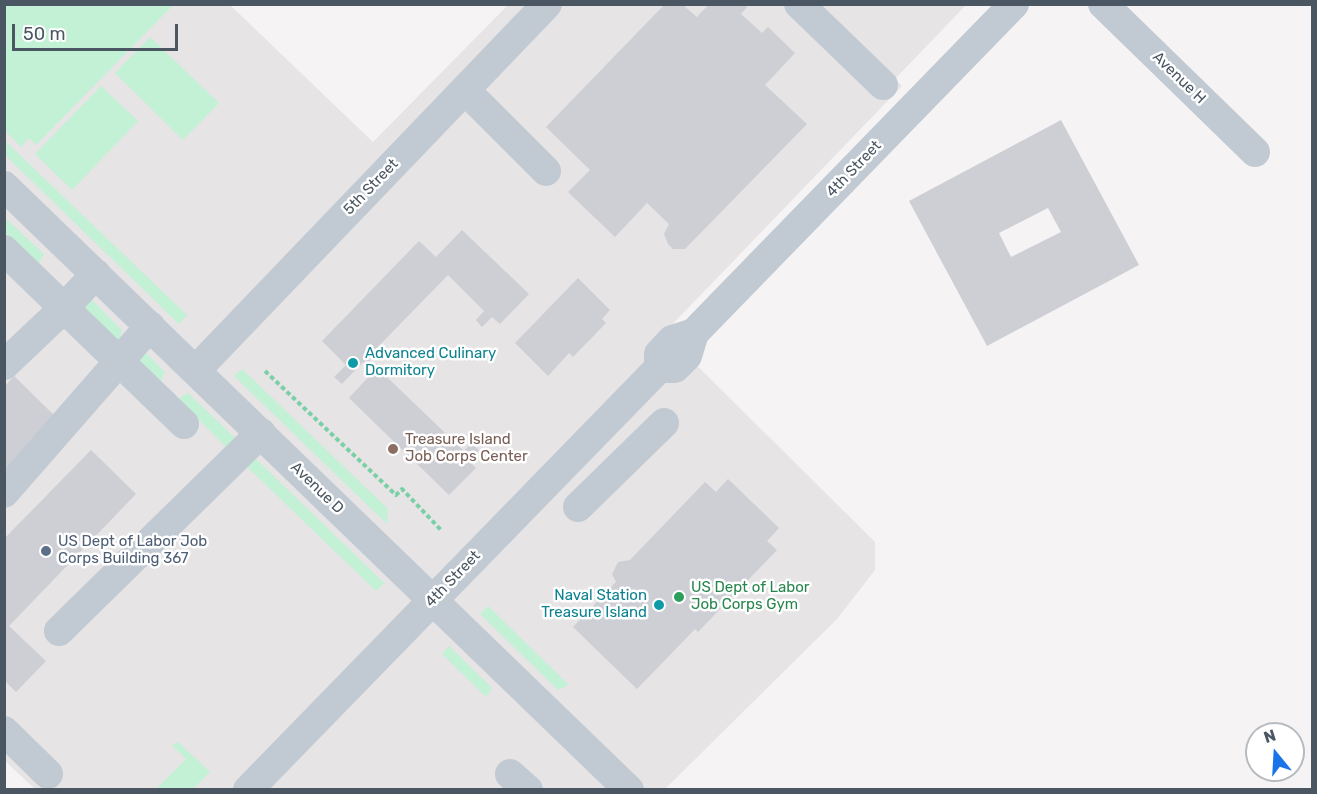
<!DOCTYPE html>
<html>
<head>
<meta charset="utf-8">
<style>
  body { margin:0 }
  #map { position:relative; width:1317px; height:794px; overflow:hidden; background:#f5f3f3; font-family:Rubik,sans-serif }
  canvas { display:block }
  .frame { position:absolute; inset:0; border:6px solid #4a5661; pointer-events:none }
  .north { position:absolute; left:1245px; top:722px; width:60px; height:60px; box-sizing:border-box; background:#fff; border:2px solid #b7bbc0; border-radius:50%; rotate:342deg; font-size:16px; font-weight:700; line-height:24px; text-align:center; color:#4a5661 }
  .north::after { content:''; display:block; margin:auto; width:21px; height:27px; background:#1a73e8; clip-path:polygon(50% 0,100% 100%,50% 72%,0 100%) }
  .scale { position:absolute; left:12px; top:24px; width:166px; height:27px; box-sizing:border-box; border:3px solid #4a5661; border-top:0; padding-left:8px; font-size:18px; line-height:21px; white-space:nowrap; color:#4a5661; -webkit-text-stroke:4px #fff; paint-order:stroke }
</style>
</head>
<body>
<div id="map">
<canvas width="1317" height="794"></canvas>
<div class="frame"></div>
<div class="north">N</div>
<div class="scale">50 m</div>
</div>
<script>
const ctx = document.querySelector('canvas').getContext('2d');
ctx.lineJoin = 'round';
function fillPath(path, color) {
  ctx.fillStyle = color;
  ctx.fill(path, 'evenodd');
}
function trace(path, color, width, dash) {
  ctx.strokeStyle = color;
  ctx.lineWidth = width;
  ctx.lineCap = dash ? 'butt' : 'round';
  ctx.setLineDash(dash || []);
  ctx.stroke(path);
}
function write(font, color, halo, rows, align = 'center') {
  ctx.font = font + ' Rubik,sans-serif';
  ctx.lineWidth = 5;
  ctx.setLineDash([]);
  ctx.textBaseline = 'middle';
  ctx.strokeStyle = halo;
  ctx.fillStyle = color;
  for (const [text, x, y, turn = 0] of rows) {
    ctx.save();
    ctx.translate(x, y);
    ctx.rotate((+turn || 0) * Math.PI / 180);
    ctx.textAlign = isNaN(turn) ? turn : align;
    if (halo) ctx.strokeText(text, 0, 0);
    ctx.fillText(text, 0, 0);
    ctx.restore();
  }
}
const education = new Path2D(`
  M4,5h226l143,137 135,-137h458l-71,74 7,7 -238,247 211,209v28l-38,49 -172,170h-630l-31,-29z`);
const green = new Path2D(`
  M4,5l1,-1 168,1 -137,140 -7,-7 -8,9 -16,-16z
  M150,37l69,66 -36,37 -68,-67z
  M101,86l37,35 -66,69 -37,-36z
  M4,140l183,175 -8,9 -174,-169z
  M4,217l40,37 -6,11 -33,-33z
  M90,298l32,32 -3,12 -42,-40z
  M140,347l25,25 -5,10 -32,-31z
  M242,369l146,140 -1,15 -153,-148z
  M188,393l47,45 -5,13 -52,-52z
  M252,455l132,128 -8,8 -136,-131z
  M488,606l81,79 -11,5 -78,-76z
  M449,646l43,42 -6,9 -44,-43z
  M178,742l32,30 -17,17h-37l30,-30 -14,-14z`);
const building = new Path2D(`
  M709,4h36l2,3 -6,7 21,19 6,-6 27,26 -30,32 42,39 -122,125h-12l-5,-5 -4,-10 5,-10 -22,-21 -32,34 -47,-45 22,-22 -44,-43 118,-122h19l14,12z
  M1061,120l78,145 -152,81 -78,-145zM1048,208l13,24 -50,25 -12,-24z
  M462,230l67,64 -29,30 -8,-7 -10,10 -6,-7 8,-9 -36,-36 -81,83 97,93 7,-8 8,7 -10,11 7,7 -27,27 -100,-97 24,-26 -10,-10 -21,22 -8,-7 12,-12 -24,-24 97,-100 17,16z
  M578,278l32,32 -8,9 4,4 -33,34 -4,-4 -21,23 -33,-33z
  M14,376l42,41 -51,53v-84z
  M91,450l45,44 -127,132 37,35 -30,31 -12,-12v-141z
  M728,479l51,49 -12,13 10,9 -79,82 -3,-3 -58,60 -64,-62 43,-45 -4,-8 6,-12 12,-2 75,-78 11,10z`);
const path = new Path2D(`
  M265,371l131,124 6,-6 39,41`);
const minor = new Path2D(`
  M799,4l84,81
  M1103,4l152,148
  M465,90l81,81
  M4,186l625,604
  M4,250l180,174
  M694,333l320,-329
  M694,333l-7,23 -12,12h-16v-14l13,-14z
  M4,365l60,-57 32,-34
  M196,370l351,-366
  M4,493l146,-167
  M578,507l86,-84
  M59,631l202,-198
  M4,731l44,43
  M510,774l18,16
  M248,790l411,-422`);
const markers = [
  [353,363,6,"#0f9aa8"],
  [393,449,6,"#8d6e63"],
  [46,551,6,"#5c6f8a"],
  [679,597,6,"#2e9e5b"],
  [659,605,6,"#0f9aa8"]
];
const streetNames = [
  ["Avenue H",1179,78,44],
  ["4th Street",854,169,-46],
  ["5th Street",371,187,-46],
  ["Avenue D",317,488,44],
  ["4th Street",453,579,-46]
];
const cultureNames = [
  ["Advanced Culinary",365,354],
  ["Dormitory",365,371],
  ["Naval Station",647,596,"right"],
  ["Treasure Island",647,613,"right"]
];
const educationNames = [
  ["Treasure Island",405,440],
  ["Job Corps Center",405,457]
];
const serviceNames = [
  ["US Dept of Labor Job",58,542],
  ["Corps Building 367",58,559]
];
const leisureNames = [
  ["US Dept of Labor",691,588],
  ["Job Corps Gym",691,605]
];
fillPath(education, '#e6e4e5');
fillPath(green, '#c3f1d5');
fillPath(building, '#cdcfd5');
trace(path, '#7ad0a6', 4, [4.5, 3]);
trace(minor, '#c1cad2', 30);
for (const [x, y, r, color] of markers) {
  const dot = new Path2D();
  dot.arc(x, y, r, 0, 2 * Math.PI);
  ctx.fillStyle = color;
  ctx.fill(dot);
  trace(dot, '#fff', 2);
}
write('15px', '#4a5661', '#fff', streetNames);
write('15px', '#0d838f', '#fff', cultureNames, 'left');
write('15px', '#785e54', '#fff', educationNames, 'left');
write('15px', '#4e5e75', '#fff', serviceNames, 'left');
write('15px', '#27864d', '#fff', leisureNames, 'left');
</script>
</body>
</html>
